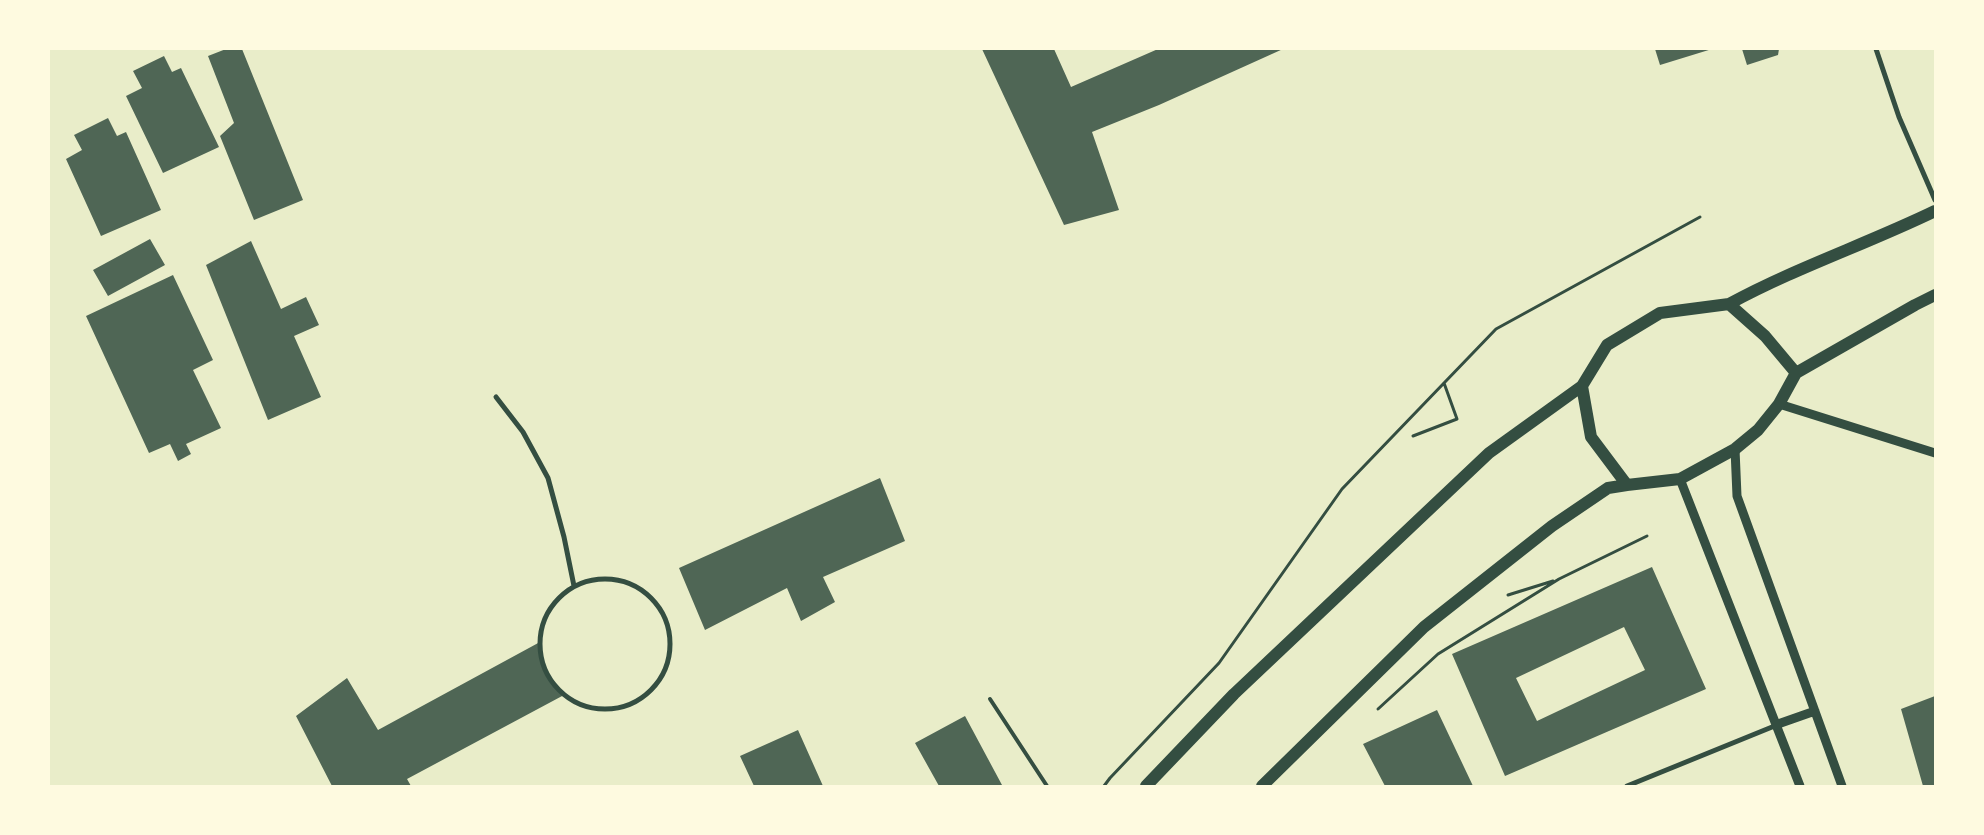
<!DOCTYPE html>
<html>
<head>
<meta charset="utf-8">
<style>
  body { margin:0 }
  #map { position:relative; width:1984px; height:835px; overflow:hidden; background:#e9edc9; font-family:Ubuntu,sans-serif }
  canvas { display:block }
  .frame { position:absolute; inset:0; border:50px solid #fefae0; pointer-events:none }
</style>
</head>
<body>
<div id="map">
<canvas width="1984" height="835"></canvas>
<div class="frame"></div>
</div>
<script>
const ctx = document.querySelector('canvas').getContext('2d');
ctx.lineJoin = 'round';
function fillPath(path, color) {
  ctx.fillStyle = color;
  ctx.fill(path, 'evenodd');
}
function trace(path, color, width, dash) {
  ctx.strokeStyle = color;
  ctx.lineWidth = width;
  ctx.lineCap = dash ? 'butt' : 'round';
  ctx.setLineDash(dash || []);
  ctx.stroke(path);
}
const building = new Path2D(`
  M226,49h16l61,151 -49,20 -34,-84 14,-13 -26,-67z
  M982,49h72l17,38 87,-38h125l-124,56 -67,27 27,78 -55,15z
  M1655,49h57l-52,16z
  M1742,49h37l-1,6 -31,10z
  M164,56l8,16 9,-4 38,79 -56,26 -37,-77 16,-8 -9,-17z
  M108,118l9,18 9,-4 35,78 -60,26 -35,-77 16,-9 -8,-15z
  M150,239l15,26 -57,31 -15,-26z
  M251,241l30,68 25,-12 13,28 -25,11 27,61 -53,23 -62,-155z
  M173,275l40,85 -20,10 28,58 -35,16 5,10 -13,7 -8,-17 -21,9 -63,-137z
  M880,478l25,63 -82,36 12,25 -34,19 -14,-33 -82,42 -26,-62z
  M1652,567l54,122 -201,87 -53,-122zM1624,627l21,43 -108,51 -21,-43z
  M540,642l3,20 8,19 13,14 -157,84 4,7h-79l-36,-70 51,-38 31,52z
  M1935,696v90h-12l-22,-77z
  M1437,710l36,76h-88l-22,-42z
  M965,716l37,69 -3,1h-60l-24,-43z
  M798,730l25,56h-69l-14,-30z`);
const path = new Path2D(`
  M1413,436l44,-17 -13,-36
  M1508,595l45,-14
  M1378,709l60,-55 121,-75 88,-43
  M1104,786l6,-8 109,-115 123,-174 154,-160 204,-112`);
const service = new Path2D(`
  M990,699l57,87`);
const minor = new Path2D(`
  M1876,49l23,68 36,83
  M496,397l27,35 25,46 16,59 10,49
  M540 644a65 65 0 1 1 130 0a65 65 0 1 1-130 0Z
  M1627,786l150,-61`);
const tertiary = new Path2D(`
  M1779,404l156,49
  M1735,449l2,47 105,290
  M1680,479l120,307
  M1778,724l37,-13`);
const primary = new Path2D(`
  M1729,304c66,-36 138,-60 206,-93
  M1796,373l-31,-37 -36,-32 -69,9 -53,32 -25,41 9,51 36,48 53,-6 55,-30 23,-19 21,-26 17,-31 119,-68 20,-10
  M1146,786l88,-92 255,-241 93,-67
  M1262,786l162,-159 128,-101 56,-38 19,-3`);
fillPath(building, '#4f6655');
trace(path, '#344e41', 3);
trace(service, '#344e41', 4);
trace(minor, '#344e41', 5);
trace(tertiary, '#344e41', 9);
trace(primary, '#344e41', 12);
</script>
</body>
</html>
